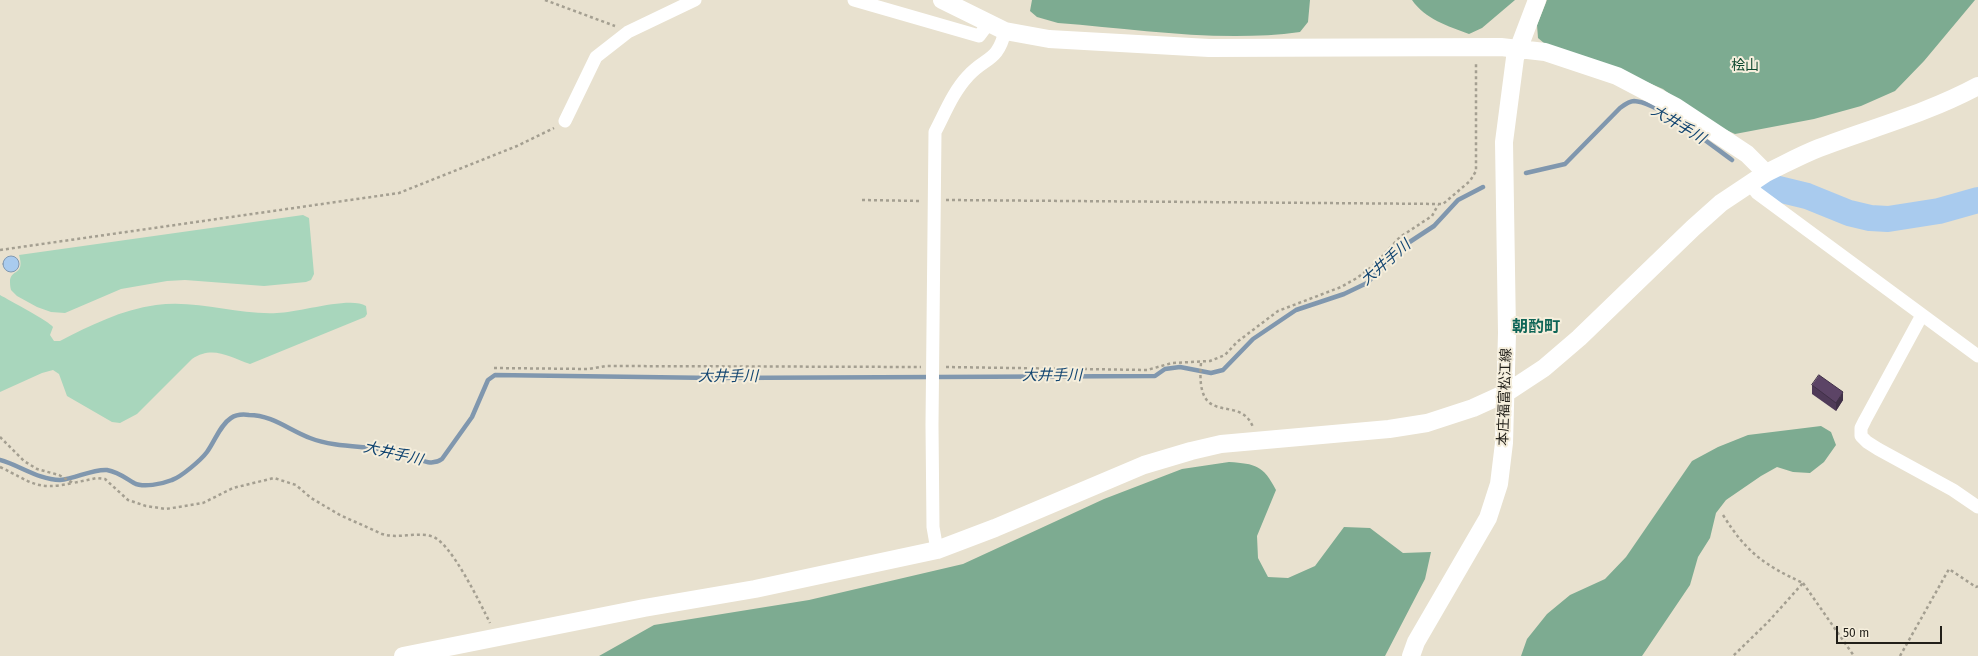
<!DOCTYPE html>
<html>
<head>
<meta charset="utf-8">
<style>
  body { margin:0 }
  #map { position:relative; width:1978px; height:656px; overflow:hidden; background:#e8e1cf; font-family:"Fira Sans",sans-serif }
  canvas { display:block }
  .scale { position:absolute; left:1836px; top:626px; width:106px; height:18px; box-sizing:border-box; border:2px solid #211f19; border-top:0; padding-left:5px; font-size:12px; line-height:14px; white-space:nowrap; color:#211f19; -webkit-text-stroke:3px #f5eedc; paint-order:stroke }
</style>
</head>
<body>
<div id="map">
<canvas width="1978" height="656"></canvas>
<div class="scale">50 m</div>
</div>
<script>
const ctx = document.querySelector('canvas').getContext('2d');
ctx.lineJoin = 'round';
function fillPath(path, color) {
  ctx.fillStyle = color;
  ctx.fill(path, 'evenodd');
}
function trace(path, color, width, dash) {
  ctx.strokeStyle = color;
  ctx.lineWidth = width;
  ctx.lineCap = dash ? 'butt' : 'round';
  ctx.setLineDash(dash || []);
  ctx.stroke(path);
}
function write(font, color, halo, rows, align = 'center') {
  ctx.font = font + ' "Fira Sans","Noto Sans JP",sans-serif';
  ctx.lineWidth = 4;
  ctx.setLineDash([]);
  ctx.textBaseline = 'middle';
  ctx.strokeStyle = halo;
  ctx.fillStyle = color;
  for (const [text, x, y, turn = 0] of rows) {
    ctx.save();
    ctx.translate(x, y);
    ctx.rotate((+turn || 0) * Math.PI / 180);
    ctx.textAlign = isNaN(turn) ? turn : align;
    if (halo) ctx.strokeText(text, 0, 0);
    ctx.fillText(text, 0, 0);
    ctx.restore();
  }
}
const green = new Path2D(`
  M303,215l6,3 5,56 -3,6 -5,2 -42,4 -79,-6 -18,1 -46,8 -56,24 -14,-1 -14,-5 -20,-11 -6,-6c-1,-3 -1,-7 -1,-10 2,-11 15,-5 9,-25z
  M0,295c9,5 50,27 53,32l-3,8 4,6h6c31,-16 61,-31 96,-36 40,-6 81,10 121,8 21,0 73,-17 89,-7l1,8 -2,3 -115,47c-21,-7 -37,-19 -58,-5l-55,55 -17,9 -8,-1 -45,-26 -8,-22 -6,-4 -11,3 -42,19z`);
const forest = new Path2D(`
  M1032,0h278l-2,22 -8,10c-80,11 -162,-3 -242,-9l-21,-6 -7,-6z
  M1412,0h103l-33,28 -13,6c-21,-8 -44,-15 -57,-34z
  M1547,0h428l-51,61 -29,30 -34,15 -47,13 -79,15 -31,-14 -41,-31 -40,-17 -72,-23 -13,-11 -1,-13z
  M1821,426l10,6 5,13 -12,17 -14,11 -17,-1 -16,-5 -16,9 -35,24 -10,13 -6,25 -12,19 -8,28 -48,71h-121l6,-17 20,-25 23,-19 35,-16 21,-22 66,-96 26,-14 30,-12z
  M1229,462c27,2 34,3 47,28l-19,46 1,22 10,19 20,1 27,-12 29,-39 26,1 33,25 28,-1 -6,27 -40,77h-786l55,-31 155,-25 154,-36 141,-65 78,-30z`);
const water = new Path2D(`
  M3 264a8 8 0 1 1 16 0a8 8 0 1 1-16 0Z`);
const stream = new Path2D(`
  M1526,173l39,-9 55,-56c4,-3 9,-7 14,-7 24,1 77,44 98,59
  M0,460c19,5 39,20 60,20 16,-1 31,-11 47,-10 11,2 17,7 27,13 9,5 28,1 38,-3 9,-3 29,-20 35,-28 8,-11 13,-27 24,-34 6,-4 11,-4 18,-3 23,0 40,15 61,23 31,12 67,6 98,17 11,4 23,12 34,4l30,-42 16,-37 7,-5 220,3 440,-2 10,-7 15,-2 31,6 12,-3 30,-31 43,-29 48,-16 23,-11 35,-36 32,-21 24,-26 25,-13`);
const river = new Path2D(`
  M1770,187l37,9 42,17 21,5 18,1 51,-8 39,-11`);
const path = new Path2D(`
  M545,0l70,26
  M862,200l59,1
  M946,200l497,4 27,-23 6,-10v-109
  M0,250l399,-57 118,-47 37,-18
  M1201,363c-6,68 38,29 52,64
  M946,367l201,3 25,-7 38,-2 15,-6 12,-13 41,-31 63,-24 16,-9 17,-13 26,-28 32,-21 6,-11
  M494,368l95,1 17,-3 315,1
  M0,437l24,24 13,8 22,6 14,8 24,-5 8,1 23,21 18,6 20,3 37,-6 30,-15 41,-10 22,7 15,13 29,17 42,19c16,5 33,-2 49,2 19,4 50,69 59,87
  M0,467c32,15 35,24 73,16
  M1723,515c23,37 41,50 80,68l-35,39 -35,34
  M1803,583l51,73
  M1900,656l49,-87 27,18 2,-1`);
const street = new Path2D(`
  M854,0l125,36 9,-12
  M565,121l31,-64 32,-25 67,-32
  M1749,183l8,10 221,163
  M1922,315l-57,105 -4,8v8l6,6 11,7 75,41 25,17
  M937,550l-4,-23 -1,-102 3,-293c10,-19 18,-40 33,-56 17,-19 30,-14 37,-45`);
const secondary = new Path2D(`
  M942,0l63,31 44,8 160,9 292,-1 44,5 72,24 59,31 71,47 19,19c17,-8 35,-18 53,-25 53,-20 109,-35 159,-62
  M403,656l241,-48 111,-19 182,-39 58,-22 149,-63 47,-14 30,-7 168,-15 38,-6 46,-15 33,-15 38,-25 35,-30 114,-110 28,-25 45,-30
  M1411,656l5,-14 72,-124 11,-34 5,-41 3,-110 -3,-191 11,-84 22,-58`);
const wall = new Path2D(`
  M1812,385l31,15 -7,11 -24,-17z`);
const shadedWall = new Path2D(`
  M1843,392v8l-7,11v-8z`);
const building = new Path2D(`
  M1819,375l24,17 -7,11 -24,-18z`);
const parkNames = [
  ["桧山",1745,66]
];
const streetNames = [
  ["本庄福富松江線",1505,397,-88]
];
const waterNames = [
  ["大井手川",1678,125,31],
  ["大井手川",1386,263,-41],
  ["大井手川",1052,376],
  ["大井手川",728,377],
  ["大井手川",393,454,13]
];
const quarterNames = [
  ["朝酌町",1536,328]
];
fillPath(green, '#a8d6bc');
fillPath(forest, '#7dab91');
fillPath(water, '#a9cbee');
trace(water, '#8097ae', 1);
trace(stream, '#8097ae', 4.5);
trace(river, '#a9cbee', 26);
trace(path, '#a49f91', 2.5, [3, 3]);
trace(street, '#fff', 13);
trace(secondary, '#fff', 18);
fillPath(wall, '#4f3a58');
fillPath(shadedWall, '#403047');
fillPath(building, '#5c4466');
trace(building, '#403047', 1);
write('14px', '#104a30', '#f5eedc', parkNames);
write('14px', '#211f19', '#f5eedc', streetNames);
write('italic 15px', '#124571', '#f5eedc', waterNames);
write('bold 16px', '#0e6557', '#f5eedc', quarterNames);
</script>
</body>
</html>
